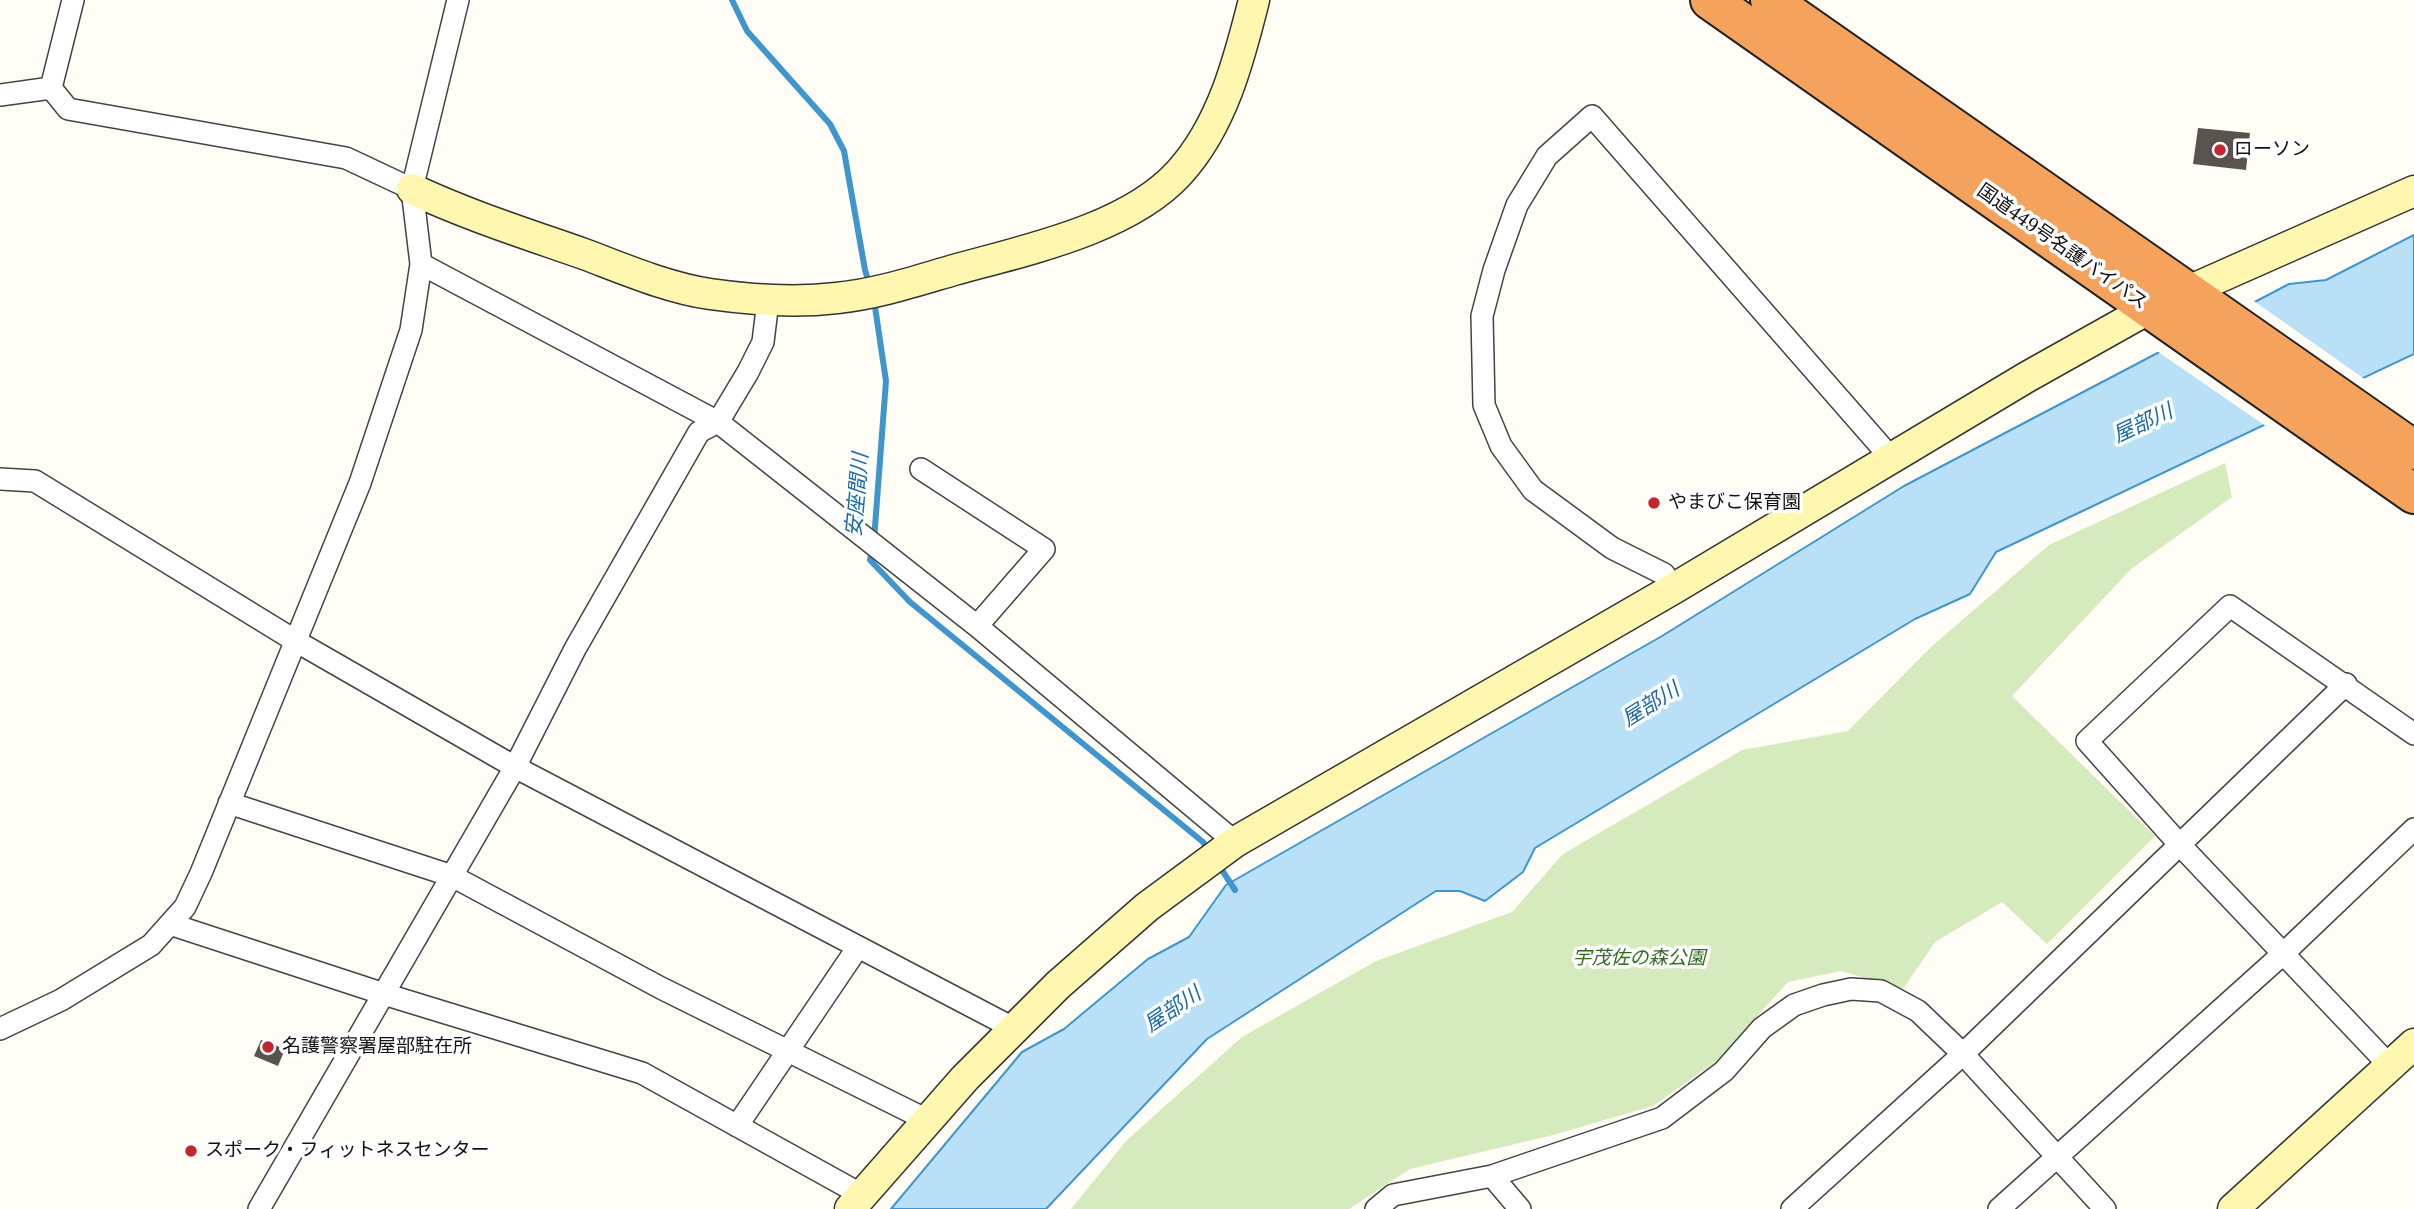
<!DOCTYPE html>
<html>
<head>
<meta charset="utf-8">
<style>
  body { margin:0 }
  canvas { display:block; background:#fffdf5 }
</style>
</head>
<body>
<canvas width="2414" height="1209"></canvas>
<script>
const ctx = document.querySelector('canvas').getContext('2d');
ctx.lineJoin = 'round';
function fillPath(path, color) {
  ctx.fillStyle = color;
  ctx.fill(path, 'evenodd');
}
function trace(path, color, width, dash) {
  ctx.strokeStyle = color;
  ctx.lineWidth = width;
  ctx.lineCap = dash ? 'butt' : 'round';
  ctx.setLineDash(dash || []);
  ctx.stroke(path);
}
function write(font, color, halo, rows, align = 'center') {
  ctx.font = font + ' Lora,"Noto Sans JP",serif';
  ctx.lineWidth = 7;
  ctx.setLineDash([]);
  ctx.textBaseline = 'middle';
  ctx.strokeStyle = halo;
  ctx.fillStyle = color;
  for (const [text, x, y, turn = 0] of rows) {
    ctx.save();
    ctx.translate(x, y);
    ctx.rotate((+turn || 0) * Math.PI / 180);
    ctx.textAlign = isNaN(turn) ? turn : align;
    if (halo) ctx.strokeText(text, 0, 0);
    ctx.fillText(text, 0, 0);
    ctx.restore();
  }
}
const green = new Path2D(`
  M2225,463l7,34 -101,72 -119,127 143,140 -108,108 -45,-42 -67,40 -32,47 -62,-18 -53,11 -70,78 -65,46 -100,29 -143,34 -61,40h-278l55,-68 116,-104 134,-76 136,-49 51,-58 179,-104 106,-19 83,-84 118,-102z`);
const water = new Path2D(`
  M2414,235v119l-418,198 -26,42 -55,25 -380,229 -12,24 -38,29 -25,-10h-24l-229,148 -161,170h-155l131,-157 42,-23 84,-70 41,-22 37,-52 436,-249 242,-150 385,-202 37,-4z`);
const pier = new Path2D(`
  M2251,299l115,81 -99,47 -113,-78z`);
const stream = new Path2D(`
  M732,0l15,31 83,93 14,27 21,119 5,16
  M874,540l12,-159 -12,-81
  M872,550l-2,10 40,42 293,240 7,10
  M1218,864l17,26`);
const building = new Path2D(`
  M2198,128l52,5 -4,37 -53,-6z
  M261,1040l24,9 -7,17 -24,-10z`);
const street = new Path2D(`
  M51,88l17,21 278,49 66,31
  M51,88l22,-88
  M0,95l51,-7
  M421,264l297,158 259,204 258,216
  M921,469l123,80 -67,77
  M0,479l35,2 259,159 221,127 498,261
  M1673,589l-9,-15 -52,-26 -79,-58 -32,-44 -17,-41 -2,-89 12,-46 23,-65 30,-49 45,-40 300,343
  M229,803l223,73 209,112 266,132
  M170,924l214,70 258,79 220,122
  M0,1029l61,-29 90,-55 34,-38 16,-34 159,-390 51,-153 10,-66 -9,-75 46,-189
  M2390,1066l-210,-221 -93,-104 143,-135 184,128
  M737,1126l121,-179
  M1492,1176l28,33
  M259,1209l256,-442 60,-118 124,-217 19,-10 30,-50 15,-30 5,-41
  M1376,1209l17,-14 99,-19 170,-58 62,-47 38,-43 32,-23 29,-10 28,-6 30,2 37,20 45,43 142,155
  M1792,1209l171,-155 383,-370
  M1999,1209l286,-257 129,-123`);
const secondary = new Path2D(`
  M412,189c55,26 115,45 172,65 40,15 84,34 126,40 42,6 84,9 127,4 40,-4 79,-17 117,-28 72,-20 174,-41 225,-97 43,-47 60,-113 75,-173
  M850,1209l115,-131 93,-93 89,-78 88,-65 438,-253 354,-212 123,-69 264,-117
  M2233,1209l181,-165`);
const highway = new Path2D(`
  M1710,0l704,494
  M1770,0l644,450`);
const markers = [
  [2220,150,7,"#c4262e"],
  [1654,503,7,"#c4262e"],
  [268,1047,7,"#c4262e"],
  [191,1151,7,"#c4262e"]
];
const poiNames = [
  ["ローソン",2234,150],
  ["やまびこ保育園",1668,503],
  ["名護警察署屋部駐在所",282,1047],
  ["スポーク・フィットネスセンター",205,1151]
];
const streetNames = [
  ["国道449号名護バイパス",2062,247,35]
];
const parkNames = [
  ["宇茂佐の森公園",1639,959]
];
const waterNames = [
  ["屋部川",2143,424,-25],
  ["安座間川",858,495,-85],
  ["屋部川",1651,705,-32],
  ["屋部川",1173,1010,-34]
];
fillPath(green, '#d5ebbd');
fillPath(water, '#b9e0f7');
trace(water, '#3f96cf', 2);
fillPath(pier, '#fffdf5');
trace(stream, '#3f96cf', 6);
fillPath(building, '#5a524d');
trace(street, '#444', 24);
trace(secondary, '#333', 33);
trace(highway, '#222', 42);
trace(street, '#fff', 21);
trace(secondary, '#fff6b0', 30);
trace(highway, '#f5a25d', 38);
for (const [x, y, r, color] of markers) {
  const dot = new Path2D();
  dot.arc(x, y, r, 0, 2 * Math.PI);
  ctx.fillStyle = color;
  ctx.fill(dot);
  trace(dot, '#fff', 2.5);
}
write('19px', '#111', '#fff', poiNames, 'left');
write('19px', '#111', '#fff', streetNames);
write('italic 19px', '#2f6b1f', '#fff', parkNames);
write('italic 21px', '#1768a6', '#fff', waterNames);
</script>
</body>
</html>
